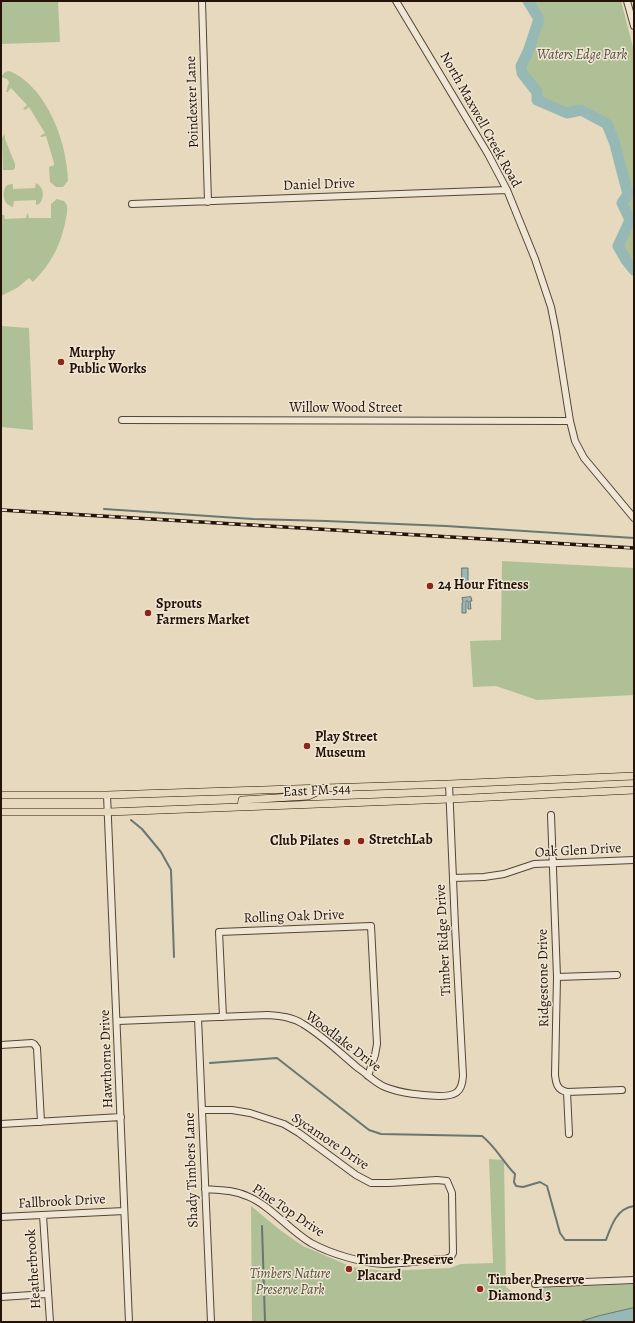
<!DOCTYPE html>
<html>
<head>
<meta charset="utf-8">
<style>
  body { margin:0 }
  #map { position:relative; width:635px; height:1323px; overflow:hidden; background:#e6d9be; font-family:Alegreya,serif }
  canvas { display:block }
  .frame { position:absolute; inset:0; border:2px solid #261307; pointer-events:none }
</style>
</head>
<body>
<div id="map">
<canvas width="635" height="1323"></canvas>
<div class="frame"></div>
</div>
<script>
const ctx = document.querySelector('canvas').getContext('2d');
ctx.lineJoin = 'round';
function fillPath(path, color) {
  ctx.fillStyle = color;
  ctx.fill(path, 'evenodd');
}
function trace(path, color, width, dash) {
  ctx.strokeStyle = color;
  ctx.lineWidth = width;
  ctx.lineCap = dash ? 'butt' : 'round';
  ctx.setLineDash(dash || []);
  ctx.stroke(path);
}
function write(font, color, halo, rows, align = 'center') {
  ctx.font = font + ' Alegreya,serif';
  ctx.lineWidth = 3;
  ctx.setLineDash([]);
  ctx.textBaseline = 'middle';
  ctx.strokeStyle = halo;
  ctx.fillStyle = color;
  for (const [text, x, y, turn = 0] of rows) {
    ctx.save();
    ctx.translate(x, y);
    ctx.rotate((+turn || 0) * Math.PI / 180);
    ctx.textAlign = isNaN(turn) ? turn : align;
    if (halo) ctx.strokeText(text, 0, 0);
    ctx.fillText(text, 0, 0);
    ctx.restore();
  }
}
const green = new Path2D(`
  M1,1h57l2,41 -59,2z
  M527,1h94l13,50v219l-8,-10 -8,-14 12,-26 -8,-17 6,-9 -8,-30 -5,-20 -8,-20 -26,-14 -14,3 -30,-13v-8l-15,-19 -1,-7 7,-14 11,-33z
  M8,71c5,1 9,4 14,7 29,22 45,67 46,103l-5,6h-7l-6,-5 -1,-15 5,-2v-2l-8,-27 -5,1 -1,-1 5,-3 -16,-26 -4,3 -2,-1 4,-4 -16,-17 -3,4h-2l3,-10 -2,-3 -6,-2 3,-4z
  M5,134v5l10,25v4l-2,2h-10l-1,-32z
  M36,183c8,4 9,15 3,21l-3,1v-5l-22,1 -1,6c-10,-2 -12,-15 -6,-22l6,-1v5l22,-1z
  M57,199l7,2c5,5 3,11 2,17 -4,25 -15,46 -33,64l-4,-4 -12,10 -16,8v-81h3l1,4 21,-1 1,-4 1,-1 1,5h22v-14z
  M1,326l28,2 4,102 -32,-3z
  M502,561l132,7v127l-97,5 -41,-14 -23,1 -3,-46 31,-1z
  M489,1159l15,1 2,127 15,11h9l14,-10 90,-4v38h-382l-1,-116 29,24 23,16 49,21 33,4 65,-3 11,-4 32,-1z`);
const water = new Path2D(`
  M462,568h6v19l1,1h-7z
  M471,597l1,4h-2l1,8h-3v-8h-2v12h-4v-10l1,-1 -1,-4z
  M634,1308v14h-55l19,-6z`);
const stream = new Path2D(`
  M104,509l149,10 73,2 120,5 188,12
  M131,820l11,9 19,23 10,18 3,87
  M210,1063l67,-5 92,72 12,4 101,2c14,11 21,26 33,38l-1,8 2,4 7,1 17,-5 7,4 13,47 5,7h41c5,-14 11,-32 28,-34
  M262,1226l3,96`);
const river = new Path2D(`
  M528,1l11,18 -11,33 -7,14 1,7 15,19v8l30,13 14,-3 26,14 8,20 5,20 8,30 -6,9 8,17 -12,26 8,14 8,10`);
const minor = new Path2D(`
  M202,1l6,201
  M396,1l92,153 19,36 28,69 16,48 5,25 14,89 5,20 9,17 50,60
  M627,1l7,25
  M132,204l375,-14
  M122,420l448,1
  M107,795l22,527
  M551,815l6,162 -2,98c1,8 2,15 12,17l55,-2
  M453,878l31,-1 20,-3 30,-10 100,-4
  M557,977l60,-2
  M223,1017l-4,-85 152,-6 6,118 -2,11 -7,21
  M198,1018l13,304
  M118,1021l150,-6c13,1 24,2 35,9 20,12 37,29 55,44 9,6 17,15 27,19 18,7 36,8 54,9 16,0 23,-3 24,-20l-8,-150 -6,-142
  M1,1045l31,-2 2,1 3,4 4,74
  M567,1092l2,42
  M202,1110h30l18,3 34,11 15,9 57,42 15,8h18l48,-3 10,1 5,12 1,60 -2,4 -6,2c-20,1 -41,5 -61,5 -22,-1 -53,-10 -73,-21 -22,-13 -41,-38 -64,-47 -13,-6 -28,-6 -42,-7
  M1,1124l120,-7
  M43,1215l7,107
  M1,1217l123,-6
  M535,1284l99,-4
  M1,1297l46,-3`);
const major = new Path2D(`
  M1,795h106l342,-11 185,-8
  M241,807l1,-7 66,-4 13,-6
  M1,812h107l342,-13 184,-9`);
const rail = new Path2D(`
  M1,510l633,38`);
const markers = [
  [61,362,4,"#8f2418"],
  [430,586,4,"#8f2418"],
  [148,613,4,"#8f2418"],
  [307,746,4,"#8f2418"],
  [361,841,4,"#8f2418"],
  [347,842,4,"#8f2418"],
  [349,1269,4,"#8f2418"],
  [480,1289,4,"#8f2418"]
];
const parkNames = [
  ["Waters Edge Park",582,56],
  ["Timbers Nature",290,1275],
  ["Preserve Park",290,1291]
];
const streetNames = [
  ["Poindexter Lane",193,102,-92],
  ["North Maxwell Creek Road",480,120,61],
  ["Daniel Drive",319,185,-2],
  ["Willow Wood Street",346,409],
  ["East FM 544",317,791,-3],
  ["Oak Glen Drive",578,851,-3],
  ["Rolling Oak Drive",294,917,-2],
  ["Timber Ridge Drive",444,940,-93],
  ["Ridgestone Drive",544,978,-91],
  ["Woodlake Drive",343,1042,37],
  ["Hawthorne Drive",107,1059,-92],
  ["Sycamore Drive",330,1142,34],
  ["Shady Timbers Lane",192,1170,-92],
  ["Fallbrook Drive",62,1202,-3],
  ["Pine Top Drive",288,1211,34],
  ["Heatherbrook",34,1269,-94]
];
const poiNames = [
  ["Murphy",69,354],
  ["Public Works",69,370],
  ["24 Hour Fitness",438,586],
  ["Sprouts",156,605],
  ["Farmers Market",156,621],
  ["Play Street",315,738],
  ["Museum",315,754],
  ["StretchLab",369,841],
  ["Club Pilates",339,842,"right"],
  ["Timber Preserve",357,1261],
  ["Placard",357,1277],
  ["Timber Preserve",488,1281],
  ["Diamond 3",488,1297]
];
fillPath(green, '#afc096');
fillPath(water, '#97b9b6');
trace(water, '#6a7770', 1);
trace(stream, '#6a7770', 2);
trace(river, '#97b9b6', 11);
trace(minor, '#564435', 8);
trace(major, '#261307', 8);
trace(minor, '#efe6d5', 6);
trace(major, '#e6d9be', 7);
trace(rail, '#261307', 3.5);
trace(rail, '#efe6d5', 2, [6]);
for (const [x, y, r, color] of markers) {
  const dot = new Path2D();
  dot.arc(x, y, r, 0, 2 * Math.PI);
  ctx.fillStyle = color;
  ctx.fill(dot);
  trace(dot, '#efe6d5', 1.5);
}
write('italic 14px', '#565039', '#efe6d5', parkNames);
write('14px', '#261307', '#efe6d5', streetNames);
write('bold 14px', '#261307', '#efe6d5', poiNames, 'left');
</script>
</body>
</html>
